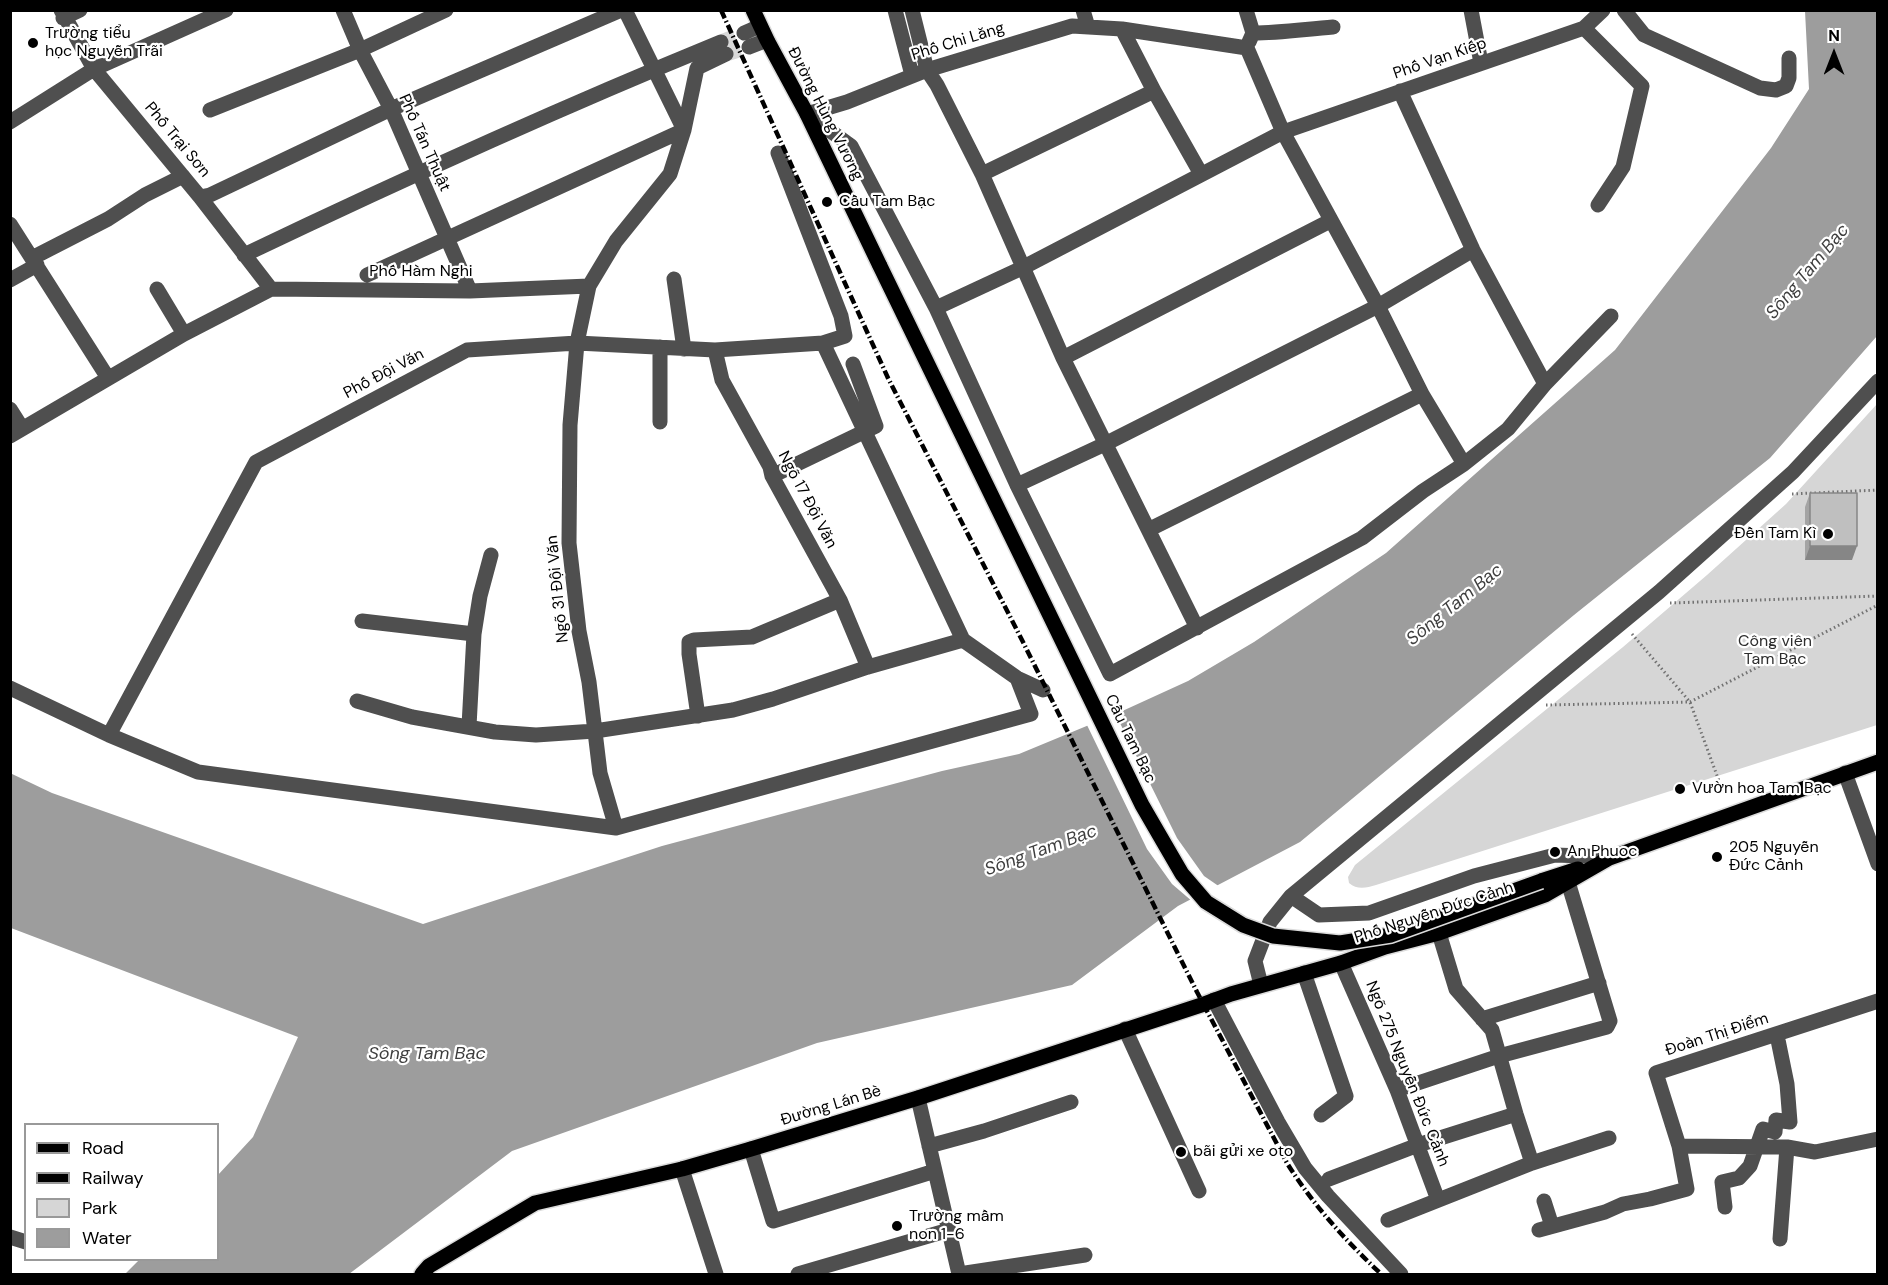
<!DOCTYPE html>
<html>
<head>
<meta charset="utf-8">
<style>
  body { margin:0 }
  #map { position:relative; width:1888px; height:1285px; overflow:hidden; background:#fff; font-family:"DM Sans",sans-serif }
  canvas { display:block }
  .frame { position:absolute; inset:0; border:12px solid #000; pointer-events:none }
  .legend { position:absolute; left:24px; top:1123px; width:195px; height:138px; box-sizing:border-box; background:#fff; border:2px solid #999; margin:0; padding:8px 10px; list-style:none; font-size:18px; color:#000 }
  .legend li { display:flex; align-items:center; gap:12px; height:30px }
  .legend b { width:30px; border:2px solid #999 }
  .north { position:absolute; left:1804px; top:24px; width:60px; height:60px; -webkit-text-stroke:4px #fff; paint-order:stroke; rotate:0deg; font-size:16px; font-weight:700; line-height:24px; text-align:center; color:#000 }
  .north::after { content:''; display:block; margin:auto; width:21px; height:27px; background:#000; clip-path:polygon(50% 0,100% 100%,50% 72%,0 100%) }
</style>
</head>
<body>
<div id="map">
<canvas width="1888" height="1285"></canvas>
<div class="frame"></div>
<ul class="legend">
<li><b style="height:8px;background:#000"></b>Road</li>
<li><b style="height:8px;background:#000"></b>Railway</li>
<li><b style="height:16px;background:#d6d6d6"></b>Park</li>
<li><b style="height:16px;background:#9d9d9d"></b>Water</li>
</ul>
<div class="north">N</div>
</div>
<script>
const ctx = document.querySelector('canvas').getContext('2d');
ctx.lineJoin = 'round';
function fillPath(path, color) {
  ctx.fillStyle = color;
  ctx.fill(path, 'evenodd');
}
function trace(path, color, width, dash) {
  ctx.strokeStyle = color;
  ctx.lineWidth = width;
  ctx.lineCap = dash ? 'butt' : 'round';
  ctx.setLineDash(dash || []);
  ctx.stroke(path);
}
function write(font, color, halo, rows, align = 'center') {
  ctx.font = font + ' "DM Sans",sans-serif';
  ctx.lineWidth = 4.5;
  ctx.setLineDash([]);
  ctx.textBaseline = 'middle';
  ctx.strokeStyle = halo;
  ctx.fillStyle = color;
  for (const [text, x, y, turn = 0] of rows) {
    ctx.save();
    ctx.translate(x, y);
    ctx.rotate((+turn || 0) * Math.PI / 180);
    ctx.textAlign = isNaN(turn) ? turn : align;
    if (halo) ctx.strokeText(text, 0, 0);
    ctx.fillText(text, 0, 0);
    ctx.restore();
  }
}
const green = new Path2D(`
  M1877,404v321l-501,160c-10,3 -19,5 -27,-2l-1,-6 7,-12 268,-218 84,-72 79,-71z`);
const water = new Path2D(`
  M1805,11h72v325l-107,122 -196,157 -274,227 -122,64 -106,79 -255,58 -305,108 -163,123h-224l14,-14h79v-85l35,-38 45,-100 -287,-109 -1,-155 42,20 371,131 239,-78 280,-75 77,-17 99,-41 70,-32 66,-39 132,-89 229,-203 156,-202 38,-59z`);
const pier = new Path2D(`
  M1114,711l63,127 27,38 16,11 -27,15 -21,-18 -25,-35 -61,-126z`);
const minorTunnel = new Path2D(`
  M721,42l23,-9
  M726,54l23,-7`);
const path = new Path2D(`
  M1792,494l86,-4
  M1670,603l208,-7
  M1632,634l58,68 29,79
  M1546,705l144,-3 188,-97`);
const minor = new Path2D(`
  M61,10l33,59 106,128 71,92
  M343,10l17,40 31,59 79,182
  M625,10l59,120
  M895,10l17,65
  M912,10l15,60 10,15 45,89 81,184 134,270
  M1083,10l5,17
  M1246,10l7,23 -4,9
  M1471,10l10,53
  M1624,10l20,25 116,53 16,2 10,-4 3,-8v-20
  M63,18l17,-8
  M1584,28l58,58 -19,81 -25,38
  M1122,29l32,62 47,83
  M744,33l16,-7
  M1253,33c27,0 53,-4 80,-6
  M749,47l18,-7
  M210,110l150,-60 86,-40
  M807,114l44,32 85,162 81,177 93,189 252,-136 61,-47 41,-27 44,-35 37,-45 -72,-134 -73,-159
  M807,114l40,-12 80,-32 145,-44 50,3 125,19 36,84 95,174 44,88 42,70
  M10,122l84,-53 132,-59
  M982,174l172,-83
  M200,197l10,-2 181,-86 230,-99
  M10,224l98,154
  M244,255c157,-75 316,-147 477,-213
  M32,258l76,-39 37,-24 38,-19
  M367,275l317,-145
  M674,279l10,70
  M10,280l27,-15
  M589,286l-12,57 -7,82 -1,118 10,88 10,51 11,91 16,55
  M157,289l27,45
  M936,308l86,-40 261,-136 301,-104 19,-18
  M823,343l140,297
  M660,347v75
  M715,350l7,30 48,87 2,9 68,124 28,67
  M1063,358l267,-137
  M1545,384l66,-68
  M10,409l12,19
  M10,436l174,-102 87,-45 199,2 119,-5 27,-45 54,-67 14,-44 13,-62 29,-14
  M772,476l104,-50 -23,-62
  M1017,485l88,-41 273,-138 95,-56
  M1150,529l272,-135
  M362,621l112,13
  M10,688l99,47 89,37 418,56 415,-114 -14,-36
  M357,701l55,16 83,15 41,3 59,-4 138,-21 40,-11 95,-32 95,-27 54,38 26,12
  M698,716l-9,-62v-12l5,-2 58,-3 88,-37
  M469,726l5,-92 6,-38 11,-41
  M109,735l147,-273 211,-112 110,-7 138,7 108,-7 22,-7 -4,-20 -63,-163
  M1845,773l33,91
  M1291,896l28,19 50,-2 105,-37 81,-21 56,2
  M1341,963l56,127 41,110
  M1304,973l42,123 -25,19
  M1261,985l-6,-24 15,-39 21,-26 368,-304 134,-120 85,-91
  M1214,1000l64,122 27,46 23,28 73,78
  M1482,1019l117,-36
  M1125,1029l74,162
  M1397,1090l102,-34 108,-29 3,-6 -42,-139
  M918,1098l41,176
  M929,1146l55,-15 87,-29
  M1679,1146l108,1 28,5 63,-13
  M751,1149l22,72 162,-50
  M1532,1163l77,-25
  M682,1169l34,105
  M1329,1179l89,-34 98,-31
  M1544,1201l8,25
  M1725,1207l-3,-25 17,-4 11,-12 13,-37 12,3 1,-12 14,2 -3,-38 -10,-49
  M1388,1220l144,-57 -16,-49 -24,-84 -36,-41 -17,-56
  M1539,1230l66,-18 18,-8 27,-5 37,-10 -8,-43 -23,-73 222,-72
  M10,1237l16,5
  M1780,1239l7,-92
  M798,1274l151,-44
  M959,1274l126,-19`);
const major = new Path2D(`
  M753,10l14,30 40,74 73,152
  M1604,860l274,-98
  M1541,881l37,-12
  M422,1274l7,-8 106,-63 147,-34 69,-20 167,-51 286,-94 27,-10 110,-31 44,-16 54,-14 106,-38 66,-38`);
const rail = new Path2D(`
  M721,10l167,368 135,264 174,350 90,171c26,42 59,78 94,111`);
const majorBridge = new Path2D(`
  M880,266l262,539 40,69 24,28 37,23 30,11 67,7 51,-8 150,-54`);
const wall = new Path2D(`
  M1810,493l42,67h-47v-53z`);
const shadedWall = new Path2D(`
  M1810,546h47l-5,14h-47z`);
const building = new Path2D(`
  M1810,493h47v53h-47z`);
const markers = [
  [33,43,6,"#000"],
  [827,202,6,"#000"],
  [1828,534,6,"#000"],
  [1680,789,6,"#000"],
  [1555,852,6,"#000"],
  [1717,857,6,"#000"],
  [1181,1152,6,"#000"],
  [897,1226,6,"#000"]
];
const poiNames = [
  ["Trường tiểu",45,34],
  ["học Nguyễn Trãi",45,52],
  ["Cầu Tam Bạc",839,202],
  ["Đền Tam Kì",1816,534,"right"],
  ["Vườn hoa Tam Bạc",1692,789],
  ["205 Nguyễn",1729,848],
  ["Đức Cảnh",1729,866],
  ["An Phuoc",1567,852],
  ["bãi gửi xe oto",1193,1152],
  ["Trường mầm",909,1217],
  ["non 1-6",909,1235]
];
const streetNames = [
  ["Phố Chi Lăng",958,42,-17],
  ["Phố Vạn Kiếp",1440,59,-19],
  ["Đường Hùng Vương",825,114,63],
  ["Phố Trại Sơn",177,140,50],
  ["Phố Tán Thuật",424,143,66],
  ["Phố Hàm Nghi",421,272],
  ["Phố Đội Văn",384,374,-28],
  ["Ngõ 17 Đội Văn",807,500,62],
  ["Ngõ 31 Đội Văn",558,589,-96],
  ["Cầu Tam Bạc",1130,739,64],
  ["Phố Nguyễn Đức Cảnh",1434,913,-18],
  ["Đoàn Thị Điểm",1717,1035,-18],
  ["Ngõ 275 Nguyễn Đức Cảnh",1407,1074,68],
  ["Đường Lán Bè",831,1106,-17]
];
const parkNames = [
  ["Công viên",1775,642],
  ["Tam Bạc",1775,660]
];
const waterNames = [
  ["Sông Tam Bạc",1808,272,-50],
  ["Sông Tam Bạc",1455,605,-39],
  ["Sông Tam Bạc",1041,851,-20],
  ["Sông Tam Bạc",427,1054]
];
fillPath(green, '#d6d6d6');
fillPath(water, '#9d9d9d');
fillPath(pier, '#fff');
trace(minorTunnel, '#d9d9d9', 15, [15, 8]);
trace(major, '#dbdbdb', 18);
trace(path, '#717171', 3, [1.5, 3]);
trace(minor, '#4f4f4f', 15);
trace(major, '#000', 15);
trace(rail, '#000', 4.5, [9, 3, 1.5, 3]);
trace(majorBridge, '#dbdbdb', 18, []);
trace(majorBridge, '#000', 15);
fillPath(wall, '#a4a4a4');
fillPath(shadedWall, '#868686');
fillPath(building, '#bfbfbf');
trace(building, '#868686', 1.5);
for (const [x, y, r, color] of markers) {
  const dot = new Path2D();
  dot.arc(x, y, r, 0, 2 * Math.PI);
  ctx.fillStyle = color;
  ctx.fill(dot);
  trace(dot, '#fff', 2);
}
write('16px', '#000', '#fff', poiNames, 'left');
write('16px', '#000', '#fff', streetNames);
write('16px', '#2d2d2d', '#fff', parkNames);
write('italic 18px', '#3e3e3e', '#fff', waterNames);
</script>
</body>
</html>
